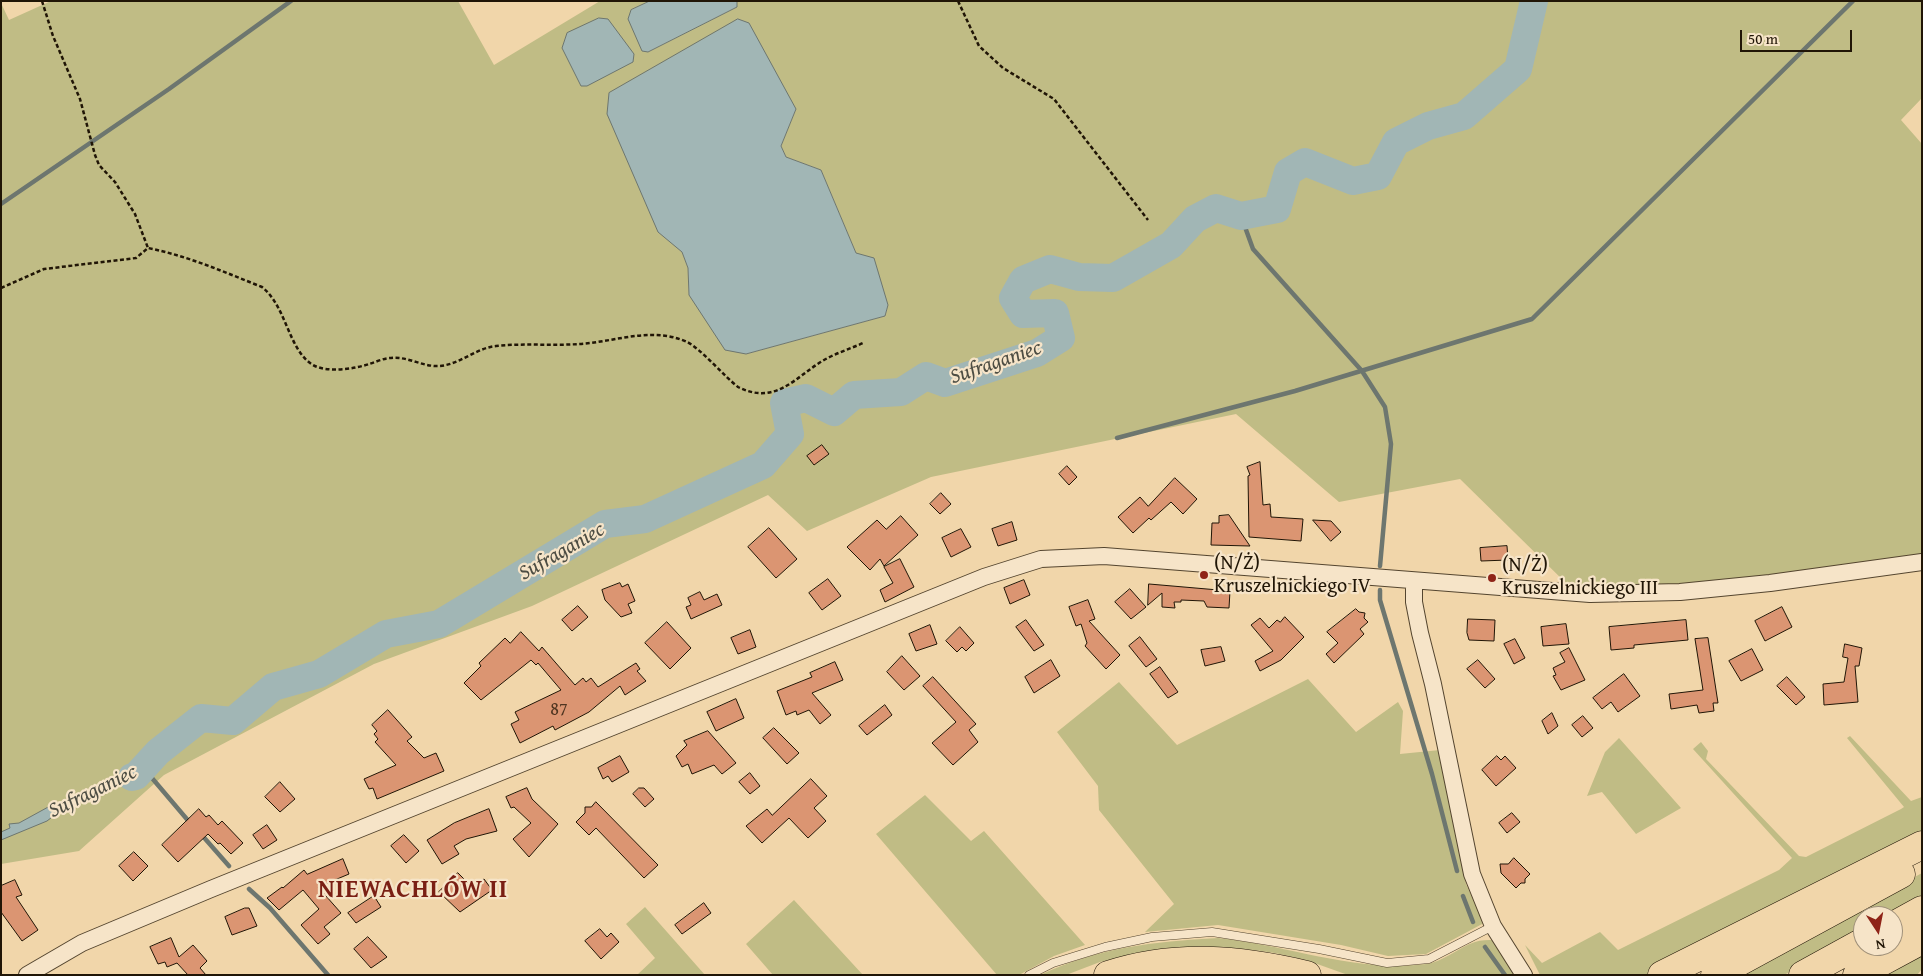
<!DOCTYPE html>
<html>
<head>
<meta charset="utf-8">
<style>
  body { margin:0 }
  #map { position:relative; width:1923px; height:976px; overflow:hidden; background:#f1d6aa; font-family:"Gentium Book Plus",serif }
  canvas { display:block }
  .frame { position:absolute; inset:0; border:2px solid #201506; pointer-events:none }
  .north { position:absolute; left:1853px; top:906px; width:50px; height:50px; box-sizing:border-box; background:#f6e4c8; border:1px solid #a0917a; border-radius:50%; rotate:169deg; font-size:14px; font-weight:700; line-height:20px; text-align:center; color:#201506 }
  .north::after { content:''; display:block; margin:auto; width:18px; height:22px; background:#8f2418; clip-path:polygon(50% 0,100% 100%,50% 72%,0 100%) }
  .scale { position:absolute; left:1740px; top:30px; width:112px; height:22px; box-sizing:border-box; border:2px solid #201506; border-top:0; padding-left:6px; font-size:15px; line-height:18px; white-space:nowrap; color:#201506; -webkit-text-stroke:4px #f6e4c8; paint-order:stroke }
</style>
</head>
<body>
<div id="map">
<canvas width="1923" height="976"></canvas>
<div class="frame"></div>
<div class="north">N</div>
<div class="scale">50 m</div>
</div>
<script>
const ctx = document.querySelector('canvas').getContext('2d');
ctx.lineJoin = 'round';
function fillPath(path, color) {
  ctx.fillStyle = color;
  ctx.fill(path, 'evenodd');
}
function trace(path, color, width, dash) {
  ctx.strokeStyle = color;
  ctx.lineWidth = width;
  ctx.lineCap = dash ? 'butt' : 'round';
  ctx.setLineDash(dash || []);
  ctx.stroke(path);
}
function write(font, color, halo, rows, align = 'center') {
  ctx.font = font + ' "Gentium Book Plus",serif';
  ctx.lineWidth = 4.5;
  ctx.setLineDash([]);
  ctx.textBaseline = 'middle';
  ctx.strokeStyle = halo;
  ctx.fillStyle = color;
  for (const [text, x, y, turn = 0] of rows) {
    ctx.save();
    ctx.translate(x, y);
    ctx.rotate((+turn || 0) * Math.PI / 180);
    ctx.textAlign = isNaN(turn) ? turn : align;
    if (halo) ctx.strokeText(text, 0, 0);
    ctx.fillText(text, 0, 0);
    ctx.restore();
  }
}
const green = new Path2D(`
  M51,1h407l36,64 106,-64h50l-19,9 17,42 89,-45v-6h1185v97l-21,22 21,24v411l-153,21 -83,8 -57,3 -61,-2 -108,-106 -121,23 -103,-88 -305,63 -124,54 -39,-36 -236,111 -158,58 -210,111 -85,76 -78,13v-861l8,17zM796,109l-15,37 5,11 35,13 35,83 32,52 -3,11 -139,38 -57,-59 -1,-27 -6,-16z
  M1308,679l48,53 42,-30 5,9 -3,43 40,-4 26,134 18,39 -58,31 -38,2 -47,-11 -123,-20 -73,7 29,-28 -75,-94 -1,-24 -41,-54 62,-50 58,63z
  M1850,736l61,65 11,-4v35l-175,88 -102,55h-105l-15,-30 17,18 58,-31 18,18 161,-80 13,-12 -99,-109 8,-7 7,9 -2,8 93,97 7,1 95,-48 3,-2 -57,-69z
  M1619,738l62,70 -45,26 -34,-42 -15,4 18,-44z
  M925,795l46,46 13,-10 101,114 -31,11 -35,19h-22l-121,-141z
  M1922,873v27l-29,16h-30v16l-79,43h-50z
  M794,900l69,75h-90l-27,-31z
  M645,907l60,68h-68l18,-17 -29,-34z
  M1218,938c70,7 137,35 208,26 17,-2 33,-17 49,-22 6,-2 13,-2 19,-2l22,35h-168l-42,-15 -31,-7 -21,-3 -54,-3 -61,6 -39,9 -34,13h-26c61,-28 111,-33 178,-37z
  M1922,948v21l-5,6h-45z`);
const water = new Path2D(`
  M650,1h87v6l-89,45 -6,-1 -14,-32 3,-9z
  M599,18l9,1 26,35 -1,8 -46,24h-6l-19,-38 5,-15z
  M738,19l11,4 47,86 -15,37 5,11 35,13 35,83 18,5 14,47 -3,11 -139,38 -21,-4 -36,-55 -1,-27 -6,-16 -24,-20 -51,-118 2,-21z
  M156,750l5,5 -12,12v9l-3,-2 -14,8 -20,4 -56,28 -9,7 -46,19v-8l9,-4 -1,-4 10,-1 31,-17 31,-9 29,-18 19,-4 5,-7 8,-3z`);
const stream = new Path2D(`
  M1,204l168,-115 122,-88
  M1241,216l12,33 109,122 23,36 6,37 -11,122
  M1117,438l178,-47 237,-72 321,-318
  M1380,590v10l52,174 25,97
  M146,771l45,53
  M200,833l29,33
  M249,889l21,19 58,67
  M1463,896l10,26
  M1485,947l20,28`);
const river = new Path2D(`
  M132,777l4,-1 22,-24 43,-34 32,3 40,-34 46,-13 67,-40 53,-10 166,-100 40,-5 118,-54 27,-31 -6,-31 22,-5 28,14 20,-17 47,-3 25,-16 19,7 92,-30 24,-15 -6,-25 -32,1 -10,-16 10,-18 27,-11 29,8 34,1 58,-33 24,-26 21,-11 25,8 36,-7 11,-37 17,-10 48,19 25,-5 18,-34 32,-16 36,-10 54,-47 16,-68`);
const building = new Path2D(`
  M822,445l7,9 -15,11 -7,-9z
  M1260,462l3,43 7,-1 1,13 32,2 -2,22 -52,-4 -1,-61 2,-1 -3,-8z
  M1067,466l10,11 -8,8 -10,-11z
  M1175,478l22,21 -14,15 -12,-12 -20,18 -2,-2 -16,15 -15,-16 22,-20 8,9z
  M941,493l10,11 -11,10 -10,-10z
  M1229,515l21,31 -39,-1 1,-22h7v-7z
  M901,516l17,19 -34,31 -4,-7 -10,11 -23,-23 30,-27 9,9z
  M1313,520l18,1 10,11 -10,9z
  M1012,522l5,18 -19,6 -6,-17z
  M769,528l28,31 -21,19 -28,-31z
  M961,529l10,18 -20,10 -9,-19z
  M1507,546l1,14 -27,1 -1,-13z
  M900,559l14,28 -29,15 -5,-12 13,-7 -9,-16z
  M828,579l13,17 -19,14 -13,-17z
  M1024,580l6,15 -20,9 -6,-16z
  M620,583l2,4 6,-3 7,17 -7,3 4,9 -11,4 -16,-17 -3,-10z
  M1149,584l81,7 -1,17 -22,-1 -3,-6 -23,-1v2h-7l1,6 -13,-1v-14l-14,12z
  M1130,589l16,18 -15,12 -16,-17z
  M700,592l4,8 13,-6 5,11 -31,14 -5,-12 5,-2 -3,-7z
  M1088,600l7,19 -6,2 31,34 -14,14 -21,-23 2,-3 -6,-19 -5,2 -7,-19z
  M578,606l10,11 -16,14 -10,-11z
  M1782,607l10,20 -27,14 -10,-20z
  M1356,609l3,3 6,1 -1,5 4,4 -8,7 4,5 -30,29 -8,-9 12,-11 -11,-11z
  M1285,617l19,20 -23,23 -21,11 -5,-10 18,-10 -22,-26 9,-7 9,10 8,-8 3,2z
  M1468,619l27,1 -1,21 -25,-1 -2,-7z
  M1026,620l18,25 -10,6 -18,-24z
  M1686,620l2,20 -54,5v3l-23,2 -2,-23z
  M667,622l24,26 -21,21 -25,-26z
  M1566,624l3,20 -26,2 -2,-19z
  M930,625l7,19 -21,7 -7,-17z
  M960,627l14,16 -8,8 -4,-4 -5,5 -11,-11z
  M750,630l6,17 -18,7 -7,-16z
  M521,632l18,19 3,-4 33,38 8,-7 3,4 5,-4 7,9 38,-24 4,6 -3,2 9,10 -21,14 -5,-9 -31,26 -34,18 -2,-4 -33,17 -9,-19 8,-4 -4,-8 46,-22 -23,-27 -2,2 -5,-5 -50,40 -17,-17 17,-17 -2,-3 26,-25 5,5z
  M1140,637l17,22 -11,8 -17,-21z
  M1708,638l10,65h-5l1,8 -15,2 -2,-8 -26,4 -2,-15 34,-4 -8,-51z
  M1515,639l10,19 -11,6 -10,-20z
  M1845,644l17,4 -3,18h-4l3,36 -34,3 -1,-21 21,-2 4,-24 -5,-1z
  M1221,647l4,14 -20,5 -4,-16z
  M1569,648l16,32 -24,10 -8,-14 3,-1 -3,-7 12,-6 -5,-9z
  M1752,649l11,21 -22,11 -12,-20z
  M902,656l18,20 -16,14 -17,-18z
  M1051,660l9,16 -26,17 -9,-16z
  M1478,660l17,19 -10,9 -18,-19z
  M835,662l8,18 -31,13 19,22 -11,9 -11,-14 -12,5 -1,-4 -10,4 -9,-24 35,-14 -2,-4z
  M1160,667l18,25 -10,6 -18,-24z
  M1624,674l16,22 -22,16 -7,-10 -9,7 -9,-11z
  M933,677l43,47 -7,6 9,12 -25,23 -21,-22 24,-21 -33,-36z
  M1787,677l18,20 -9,8 -19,-19z
  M736,699l8,19 -28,13 -9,-19z
  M885,705l7,10 -25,20 -8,-9z
  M388,710l24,27 -5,4 17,17 12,-5 8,18 -67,28 -4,-11 -4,1 -5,-10 32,-14 -21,-23 3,-3 -4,-5 3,-3 -5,-6z
  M1552,713l6,13 -10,8 -6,-13z
  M1583,716l10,12 -11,9 -10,-12z
  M774,728l25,25 -12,11 -24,-26z
  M708,731l28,32 -14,11 -8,-9 -22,9 -4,-10 -6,3 -6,-11 11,-11 -3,-4z
  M620,756l9,16 -17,10 -4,-6 -5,3 -5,-11z
  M1497,756l4,4 4,-4 11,12 -20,18 -14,-16z
  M750,773l10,13 -10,8 -11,-12z
  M811,779l16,17 -13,12 12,13 -18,17 -19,-20 -27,25 -16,-17 21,-17 5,6z
  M280,782l15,17 -15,13 -15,-15z
  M527,788l5,11 26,25 -29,33 -16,-18 18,-16 -17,-16 -3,1 -5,-11z
  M639,788h5l10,11 -9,8 -12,-13z
  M596,802l62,63 -14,13 -48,-50 -7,7 -13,-13 9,-9v-6h6z
  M199,809l7,8 3,-2 9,10 4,-4 21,22 -12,11 -11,-11 -2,1 -10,-10 -30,28 -16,-17z
  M489,809l8,22 -31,8 -12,7 5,8 -17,10 -15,-24 27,-17z
  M1512,813l8,9 -13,11 -8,-10z
  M267,825l10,15 -14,9 -10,-14z
  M404,835l15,16 -13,12 -15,-17z
  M134,852l14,14 -15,15 -14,-15z
  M1514,858l16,16 -5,5v4h-4l-5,5 -15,-15 -1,-9h8z
  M343,859l6,15 -31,13 23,26 -17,14 6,7 -12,10 -17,-19 18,-16 -16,-19 -24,20 -12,-12 15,-11 1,1 21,-18 3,4z
  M458,873l14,14 12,-8 8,11 -32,22 -21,-20z
  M15,880l7,15 -6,2 22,33 -16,11 -21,-29v-26z
  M374,896l7,11 -25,16 -8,-10z
  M704,903l7,10 -29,21 -7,-9z
  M245,908h4l8,18 -25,9 -7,-18z
  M600,929l7,8 4,-4 8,9 -18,17 -16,-18z
  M368,937l19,20 -16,11 -17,-19z
  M171,938l8,19 14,-12 14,16 -7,7 6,7h-18l-11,-12 -10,4 -2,-5 -7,2 -8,-17z`);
const path = new Path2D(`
  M42,1l11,35 27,63 15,56 4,10 16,17 20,32 13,34
  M958,1l21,45 24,22 51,31 94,121
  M1,288l43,-19 92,-11 12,-10c40,8 76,24 114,39 25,20 26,63 51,78 14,8 42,4 56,-1 7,-2 15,-6 22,-6 16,-2 32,9 48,8 20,-1 37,-18 57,-20 28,-3 56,0 83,-2 36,-2 73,-18 108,-2 13,6 38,35 51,45 38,19 57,-10 86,-27 12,-7 26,-11 39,-17`);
const lane = new Path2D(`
  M1029,975l24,-12 52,-16 47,-10 60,-5 107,17 68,14 42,-4 64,-33`);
const street = new Path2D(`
  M1414,581v21l6,31 13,51 39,190 21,52 31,49
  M27,975l55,-32 129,-54 773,-312 57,-18 63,-3 486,38 90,-2 90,-9 152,-21`);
const highway = new Path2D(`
  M1893,926l29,-16
  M1108,975c67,-22 132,-16 199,0
  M1662,975l260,-130
  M1715,975l186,-101
  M1803,975l60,-33
  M1857,975l65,-35`);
const markers = [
  [1204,575,5,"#8f2418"],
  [1492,578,5,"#8f2418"]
];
const numberNames = [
  ["87",559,710]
];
const poiNames = [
  ["(N/Ż)",1214,564],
  ["Kruszelnickiego IV",1214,587],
  ["(N/Ż)",1502,566],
  ["Kruszelnickiego III",1502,589]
];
const waterNames = [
  ["Sufraganiec",996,363,-19],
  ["Sufraganiec",562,552,-30],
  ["Sufraganiec",93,792,-26]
];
const districtNames = [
  ["NIEWACHLÓW II",413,891]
];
fillPath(green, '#c0bc85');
fillPath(water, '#a1b6b5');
trace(water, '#6d766f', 1);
trace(stream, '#6d766f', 4.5);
trace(river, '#a1b6b5', 28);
fillPath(building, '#db9572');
trace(building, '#201506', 1);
trace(lane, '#54452f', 9);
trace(street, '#54452f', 18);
trace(highway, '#201506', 29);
trace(path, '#201506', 2.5, [4, 2.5]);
trace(lane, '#f6e4c8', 8);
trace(street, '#f6e4c8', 16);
trace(highway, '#f1d6aa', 28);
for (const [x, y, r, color] of markers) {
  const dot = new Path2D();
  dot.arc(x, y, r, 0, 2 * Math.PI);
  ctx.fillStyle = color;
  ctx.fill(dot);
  trace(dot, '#f6e4c8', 2);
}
write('18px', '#4f3521', null, numberNames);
write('20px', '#201506', '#f6e4c8', poiNames, 'left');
write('italic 21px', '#4d4d43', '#f6e4c8', waterNames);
ctx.letterSpacing = '1px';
write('bold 25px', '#7a1f14', '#f6e4c8', districtNames);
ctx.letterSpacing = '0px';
</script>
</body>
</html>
